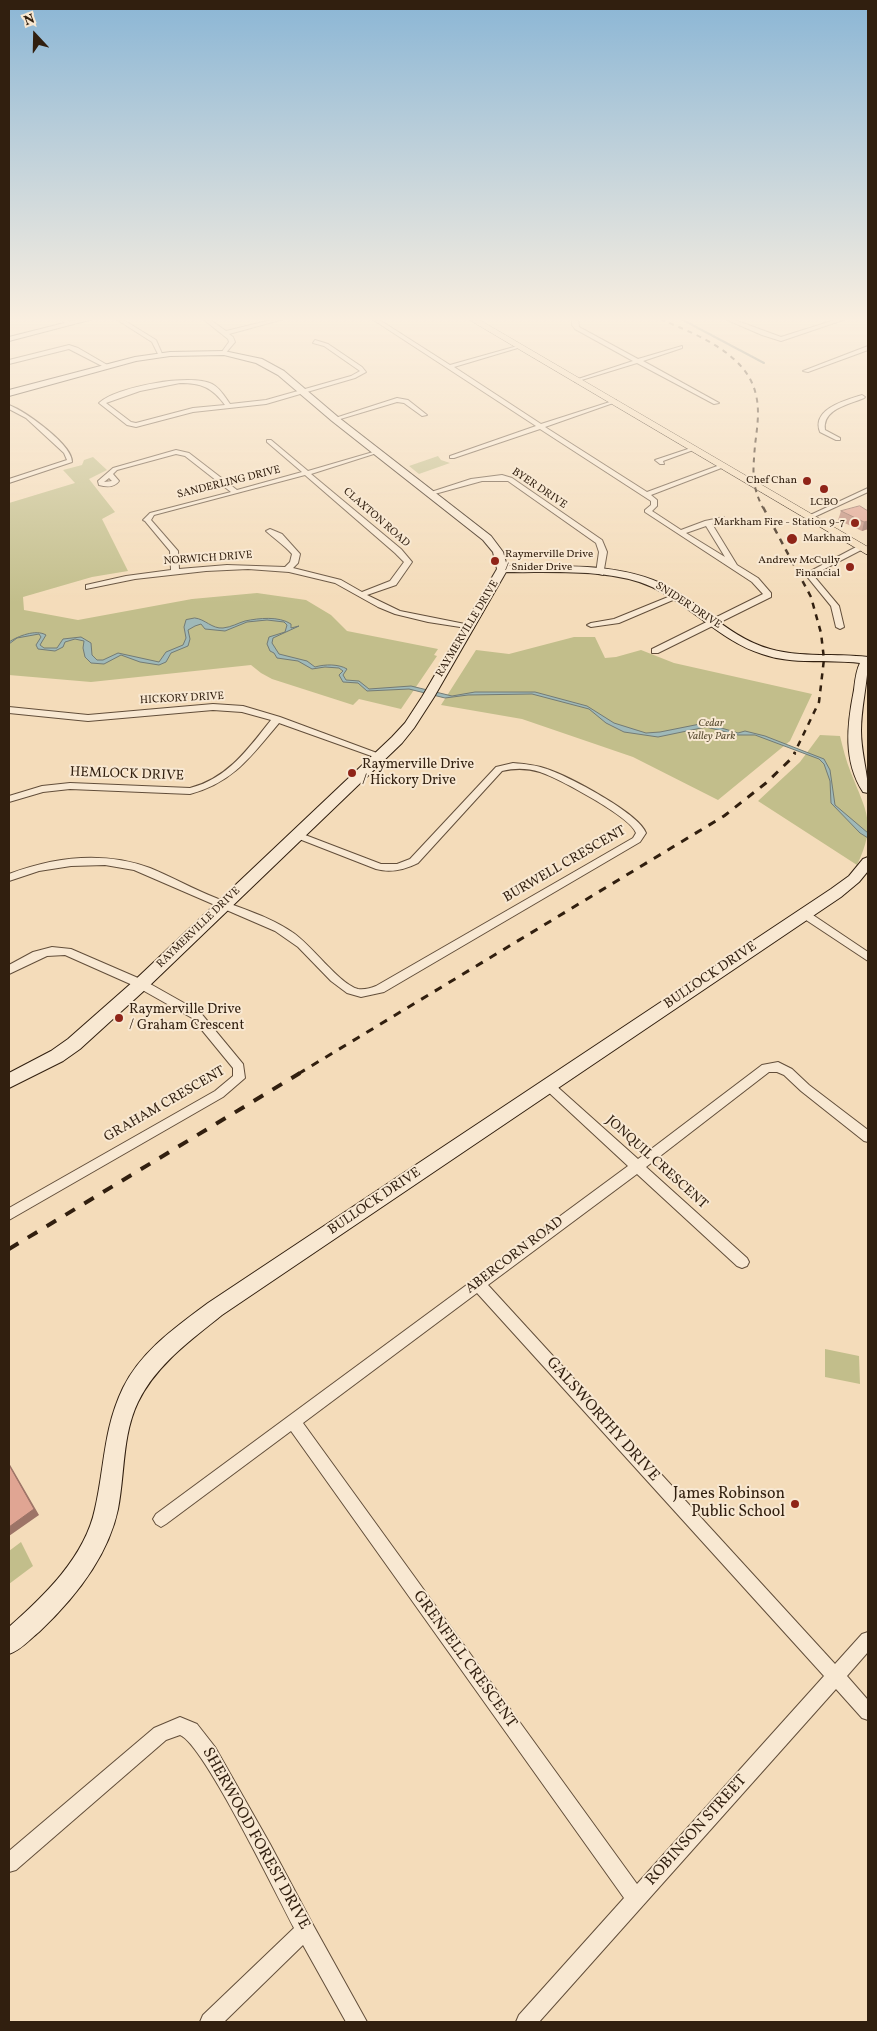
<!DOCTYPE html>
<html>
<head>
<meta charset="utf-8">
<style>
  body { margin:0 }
  #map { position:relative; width:877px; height:2031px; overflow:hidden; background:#f4dcba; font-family:Vollkorn,serif }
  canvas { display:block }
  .frame { position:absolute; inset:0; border:10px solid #311f0f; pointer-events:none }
  .north { position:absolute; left:10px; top:10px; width:50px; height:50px; -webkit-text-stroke:4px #f8e8d2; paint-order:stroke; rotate:339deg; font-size:14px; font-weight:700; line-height:20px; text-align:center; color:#311f0f }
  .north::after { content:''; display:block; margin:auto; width:18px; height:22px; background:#311f0f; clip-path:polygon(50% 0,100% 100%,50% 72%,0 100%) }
</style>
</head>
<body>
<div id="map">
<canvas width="877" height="2031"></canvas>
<div class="frame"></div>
<div class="north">N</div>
</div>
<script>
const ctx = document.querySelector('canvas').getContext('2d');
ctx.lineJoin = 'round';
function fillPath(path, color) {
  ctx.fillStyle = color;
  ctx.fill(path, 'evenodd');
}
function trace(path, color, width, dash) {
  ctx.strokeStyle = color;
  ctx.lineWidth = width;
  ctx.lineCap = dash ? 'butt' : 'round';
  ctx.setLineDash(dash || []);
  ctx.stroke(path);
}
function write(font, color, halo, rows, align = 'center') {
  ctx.font = font + ' Vollkorn,serif';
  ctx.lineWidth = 4;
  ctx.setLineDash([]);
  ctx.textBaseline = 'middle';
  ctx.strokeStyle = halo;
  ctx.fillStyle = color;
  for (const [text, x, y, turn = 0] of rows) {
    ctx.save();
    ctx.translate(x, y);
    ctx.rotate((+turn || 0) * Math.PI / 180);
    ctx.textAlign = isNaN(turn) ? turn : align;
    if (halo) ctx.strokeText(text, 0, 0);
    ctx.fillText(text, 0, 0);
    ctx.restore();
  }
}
const green = new Path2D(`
  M438,456l3,4 9,3 -31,11 -10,-8z
  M93,457l14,13 -18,9 26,33 -13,7 26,52 -36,6 -69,20 1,13 54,10 114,-21 65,-6 49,7 25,15 16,16 91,18 -4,6 3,1 -36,53 -42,-10 -6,6 -81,-26 -11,-6 -10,-8 -160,17 -82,-7v-172l66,-20 -12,-13 19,-5 2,-5z
  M574,637h21l10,21 11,-1 25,-7 33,13 138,31 -22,47 -72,59 -85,-43 -111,-38 -81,-14 35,-55 33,4z
  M820,735l20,1c3,12 6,25 11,37 15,38 26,51 6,92l-99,-64 42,-39z
  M825,1349l34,7 1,28 -35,-7z
  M21,1542l12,24 -24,18v-33z`);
const water = new Path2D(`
  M195,618c10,1 17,11 28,10 9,-1 15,-5 22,-7 14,-3 34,-5 46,3v4l8,-2 -26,12 -1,5 7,11 28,7 8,6c10,-3 24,-3 32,2l-4,6 3,5 13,1 10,8 42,-3 41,10 23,-4h60l52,14 27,17 32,10 14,-1 45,-9 33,10 7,-2 20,5 59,23 6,11 5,35 33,28v5l-8,-5 -29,-30 -1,-22 -6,-17 -5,-5 -64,-24h-17l-32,-8 -48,10 -34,-5 -18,-9 -17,-14 -57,-15 -64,1 -23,3 -36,-9 -42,2 -9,-8 -15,-1 -4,-7 4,-4 -4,-3 -14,-1 -13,2 -14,-8 -21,-3 -3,-5 -4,-2 -3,-7 2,-7 16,-5 2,-7 -3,-3 -17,-2 -20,2 -22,9 -20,-2 -4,-5 -6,2 -7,4 2,9 -2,7 -17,7 -5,9 -7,3 -19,-3 -19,-7 -17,9 -13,-1 -6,-6 -2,-9 1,-7 -9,-2 -10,3 -2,5 -8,4 -17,-2 -2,-4 5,-8 -2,-3 -22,4 -8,6v-2c9,-6 27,-13 37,-7l-6,10 4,3h13l6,-9 18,-2 10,6 1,12 5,5h6l15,-7 41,9 7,-10 17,-7 3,-7 -2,-11 2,-7z`);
const stream = new Path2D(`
  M681,319l83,44`);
const street = new Path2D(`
  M60,319h6l6,5 -5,1z
  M116,319h6l34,21 7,16h-4l-7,-14z
  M203,319h6l17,12 49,-12h9l-55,15 4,3 2,5 -11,13 -3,-2 8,-11 -1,-3z
  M372,319h6l72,46 71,-20v2l-67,20 87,57 75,-24v2l-71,25 102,65 73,-27h4v2l-73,28 6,5v6l-5,5 29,19 24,-9 19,-4v2l-12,5 25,41 21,13 13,15v4l-113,56h-6v-4l111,-55 -11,-12 -107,-70v-2l6,-5v-4l-111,-72 -86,29h-4v-2l86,-30zM706,526l19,31 -39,-24z
  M572,319h6l1,8 59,32 44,-13v2l-39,13 76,42 -5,1 -77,-41 -62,19v-2l58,-19 -58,-32 -3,-4z
  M725,319h7l49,18 57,-18h8l-65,22 -19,-6z
  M315,340l13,4 34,23 4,5 -11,6 -89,26 -73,8 -57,15 -9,-2 -28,-22c17,-16 91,-30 113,-19 8,4 13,13 18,20l36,-4 85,-24 9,-5 -36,-25 -11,-3zM180,383c21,0 32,4 45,22l-32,3 -57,15 -5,-1 -25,-19 34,-12z
  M69,345l9,3 31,18 -5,1 -35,-18 -60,15v-4z
  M868,346v4l-60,22 -5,-1z
  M862,395l3,2 -1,1c-16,7 -42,11 -39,32l15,8v2h-4l-16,-8c-9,-23 26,-32 42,-37z
  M397,398l11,2 19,15 -5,1 -18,-13 -7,-1 -60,18 -5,-1z
  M9,405c16,6 64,40 63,57l-63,21v-4l58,-19 -3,-7 -38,-35 -17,-9z
  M267,440h4l37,31 72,-21v2l-69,22 90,75 11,13 -16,23 -29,10 33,16 70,14 4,2 -1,2 -45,-7 -33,-8 -17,-7 -43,-24 -46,-11 -41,-3 -42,2 -71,8 -49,10v-4l40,-9 45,-6 -1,-19 -25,-30 -2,-1 7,-7 81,-21 -46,-36 -9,-2 -59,16 -4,4 6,7c-5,7 -13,6 -20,4l-1,-4 15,-13 63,-18 13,3 48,37 65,-18 -35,-30zM305,475l90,78 9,9 -14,19 -28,11 -21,-12 -48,-12 5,-5 2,-9 -18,-20 -12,-5 -4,2c9,8 18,14 26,23l-2,8 -5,5 -58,-2 -48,4 -1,-18 -27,-31 3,-5zM109,478l3,3 -8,1z
  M691,448l5,1 -33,12 1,3h-4l-5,-4z
  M502,475l10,3 90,62 5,12 -4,23 -7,-2 3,-21 -3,-9 -88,-62h-26l-51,14 -3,-2 43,-14z
  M868,488v4l-56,26 -6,-1z
  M858,546l7,2 -52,27 26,31 5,21 -4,2 -4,-2 -5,-21 -26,-32z
  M673,595l7,2 -61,26 -28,4 -4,-2 4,-2 23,-4z
  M213,704l30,2 37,11 105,39 -5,3 -3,-1 -98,-35c-27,32 -46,60 -89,71l-120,-5 -27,3 -34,10v-6l33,-10 28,-3 120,5c37,-9 59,-40 81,-68l-29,-8 -29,-2 -125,11 -79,-8v-6l79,8z
  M513,763c12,1 23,2 34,6 21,7 92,44 99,64l-6,9 -256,150 -23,5 -14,-4 -16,-12 -33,-34 -23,-16 -141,-61 -29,-5 -34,1 -32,5 -30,10v-7c45,-17 95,-23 141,-6 22,9 43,21 66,30 25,11 53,18 76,34 19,12 47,52 66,57 6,1 13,-1 18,-3l257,-148 3,-5c-5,-16 -78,-55 -96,-61 -13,-4 -25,-4 -38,-1l-84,92c-14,7 -27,10 -42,6l-82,-32 -2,-2 2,-2h6l81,31h16l13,-5 86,-92z
  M804,909l64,43v9l-68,-45 -1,-3 1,-3z
  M52,947l19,2 74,32 55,31 43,52 2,14 -22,19 -214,123v-12l206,-117 18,-15v-8l-41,-50 -55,-31 -72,-32 -18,1 -38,18v-9l24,-13z
  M778,1062l14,7 17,16 59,45v12l-4,-1 -63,-50 -17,-16 -7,-3h-8l-123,95 101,91 2,4 -2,4 -5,2 -5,-2 -100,-92 -149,111 347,379 27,-30 6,-2v20l-21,24 21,24v20l-6,-2 -26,-29 -297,333h-23l3,-7 105,-117 -333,-467 -125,93 -5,3 -5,-3 -3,-5 3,-5 472,-348 -83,-77 -2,-3 2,-3h8l85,76 124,-94zM477,1293l347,383 -187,208 -334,-461z
  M180,1717l17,7 18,23 55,97 42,79 55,99h-21l-43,-77 -79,77h-24l3,-7 91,-87c-16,-30 -91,-185 -114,-193l-14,5 -150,130 -7,2v-21l145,-123z`);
const secondary = new Path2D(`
  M80,319h13l-84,22v-4z
  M224,351l38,8 22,12 54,46 153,119 12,16 4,14c55,1 118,-5 167,24 32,19 59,49 96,59 32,9 66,4 98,8 0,26 -7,49 -7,74 0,22 7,41 7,62l-5,-1c-20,-31 -16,-67 -9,-102 1,-9 2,-19 6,-27 -33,-4 -67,2 -98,-9 -42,-13 -71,-49 -110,-67 -42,-19 -101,-14 -146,-15l-72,125 -20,31 -12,15 -255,245 -67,61 -17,12 -54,27v-15l42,-22 17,-12 67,-59 257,-243 13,-14 17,-26 75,-128 -4,-17 -10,-12 -151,-119 -54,-46 -22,-12 -32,-8 -54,1 -34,5 -127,35v-6l126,-33 35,-5z
  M868,857v14l-9,11 -18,15 -619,418c-31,25 -66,50 -84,87 -16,33 -13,72 -20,107 -10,48 -44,90 -79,123 -10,8 -18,18 -30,22v-27c35,-31 76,-70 86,-118 10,-43 8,-79 28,-121 18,-37 53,-61 85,-85l623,-414 18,-13 14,-17z`);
const primary = new Path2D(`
  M468,319h10l390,228v8z`);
const railFar3 = new Path2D(`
  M660,319c35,15 87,34 96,76 4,16 1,34 -1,50 -2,26 -4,40 8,63`);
const railFar2 = new Path2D(`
  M763,507l48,90 10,36 3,26 -5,43 -25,52`);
const railFar1 = new Path2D(`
  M298,1074l426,-258 42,-33 26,-25 3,-5`);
const rail = new Path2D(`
  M9,1249l291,-176`);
const wall = new Path2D(`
  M841,511h27v18l-6,2 -24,-11z`);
const shadedWall = new Path2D(`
  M868,521v8l-6,2 2,-9z
  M9,1463l30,52 -30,21z`);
const building = new Path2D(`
  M860,506l8,5v10l-4,1 -23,-11z
  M9,1465l25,44 -25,18z`);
const markers = [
  [807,481,5,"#8f2418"],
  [824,489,5,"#8f2418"],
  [855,523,5,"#8f2418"],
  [792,539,6,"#8f2418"],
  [495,561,5,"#8f2418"],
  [850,567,5,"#8f2418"],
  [352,773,5,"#8f2418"],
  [119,1018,5,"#8f2418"],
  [795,1504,5,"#8f2418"]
];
const farPoinames = [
  ["Chef Chan",797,481],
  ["LCBO",824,503,"center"],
  ["Markham Fire - Station 9-7",845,523],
  ["Markham",803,539,"left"],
  ["Raymerville Drive",505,555,"left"],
  ["/ Snider Drive",505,568,"left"],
  ["Andrew McCully",840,561],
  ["Financial",840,574]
];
const farStreetnames = [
  ["SANDERLING DRIVE",229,483,-14],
  ["BYER DRIVE",539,489,34],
  ["CLAXTON ROAD",376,518,41],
  ["NORWICH DRIVE",208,559,-4],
  ["SNIDER DRIVE",688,606,33],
  ["RAYMERVILLE DRIVE",468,629,-59],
  ["HICKORY DRIVE",182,699,-3],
  ["RAYMERVILLE DRIVE",199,928,-44]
];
const farParknames = [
  ["Cedar",711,724],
  ["Valley Park",711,737]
];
const poiNames = [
  ["Raymerville Drive",362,765],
  ["/ Hickory Drive",362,781],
  ["Raymerville Drive",129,1010],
  ["/ Graham Crescent",129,1026]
];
const streetNames = [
  ["HEMLOCK DRIVE",127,775,2],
  ["BURWELL CRESCENT",565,865,-30],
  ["BULLOCK DRIVE",711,976,-34],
  ["GRAHAM CRESCENT",165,1105,-30],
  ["JONQUIL CRESCENT",656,1163,42],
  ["BULLOCK DRIVE",375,1202,-34],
  ["ABERCORN ROAD",515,1256,-37]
];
const nearStreetnames = [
  ["GALSWORTHY DRIVE",602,1420,48],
  ["GRENFELL CRESCENT",464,1660,54],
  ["ROBINSON STREET",697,1831,-48],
  ["SHERWOOD FOREST DRIVE",255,1839,61]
];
const nearPoinames = [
  ["James Robinson",785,1495],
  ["Public School",785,1513]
];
fillPath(green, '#c2be8b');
fillPath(water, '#9fb9b9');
trace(water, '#737b75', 1);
trace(stream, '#737b75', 2);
trace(street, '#624e3a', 2);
trace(secondary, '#311f0f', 2);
trace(primary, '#311f0f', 1);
fillPath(street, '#f8e8d2');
fillPath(secondary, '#f8e8d2');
fillPath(primary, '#f4dcba');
trace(railFar3, '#311f0f', 2, [5, 5]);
trace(railFar2, '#311f0f', 2.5, [6, 6]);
trace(railFar1, '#311f0f', 3, [8, 8]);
trace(rail, '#311f0f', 4, [11, 11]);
fillPath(wall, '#c18e7e');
fillPath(shadedWall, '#9d7467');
fillPath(building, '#e0a593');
trace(building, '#9d7467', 1);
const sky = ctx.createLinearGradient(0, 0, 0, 603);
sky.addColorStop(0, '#8bb6d5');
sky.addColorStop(0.53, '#faefe0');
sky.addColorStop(1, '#faefe000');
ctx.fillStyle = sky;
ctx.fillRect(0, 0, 877, 603);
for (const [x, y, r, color] of markers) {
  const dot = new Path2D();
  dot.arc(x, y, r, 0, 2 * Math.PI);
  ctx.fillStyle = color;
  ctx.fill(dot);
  trace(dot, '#f8e8d2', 2);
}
write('11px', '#311f0f', '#f8e8d2', farPoinames, 'right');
write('11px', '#311f0f', '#f8e8d2', farStreetnames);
write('italic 11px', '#5c4f34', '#f8e8d2', farParknames);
write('14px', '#311f0f', '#f8e8d2', poiNames, 'left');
write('14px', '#311f0f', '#f8e8d2', streetNames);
write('16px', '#311f0f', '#f8e8d2', nearStreetnames);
write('16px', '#311f0f', '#f8e8d2', nearPoinames, 'right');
</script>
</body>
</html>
